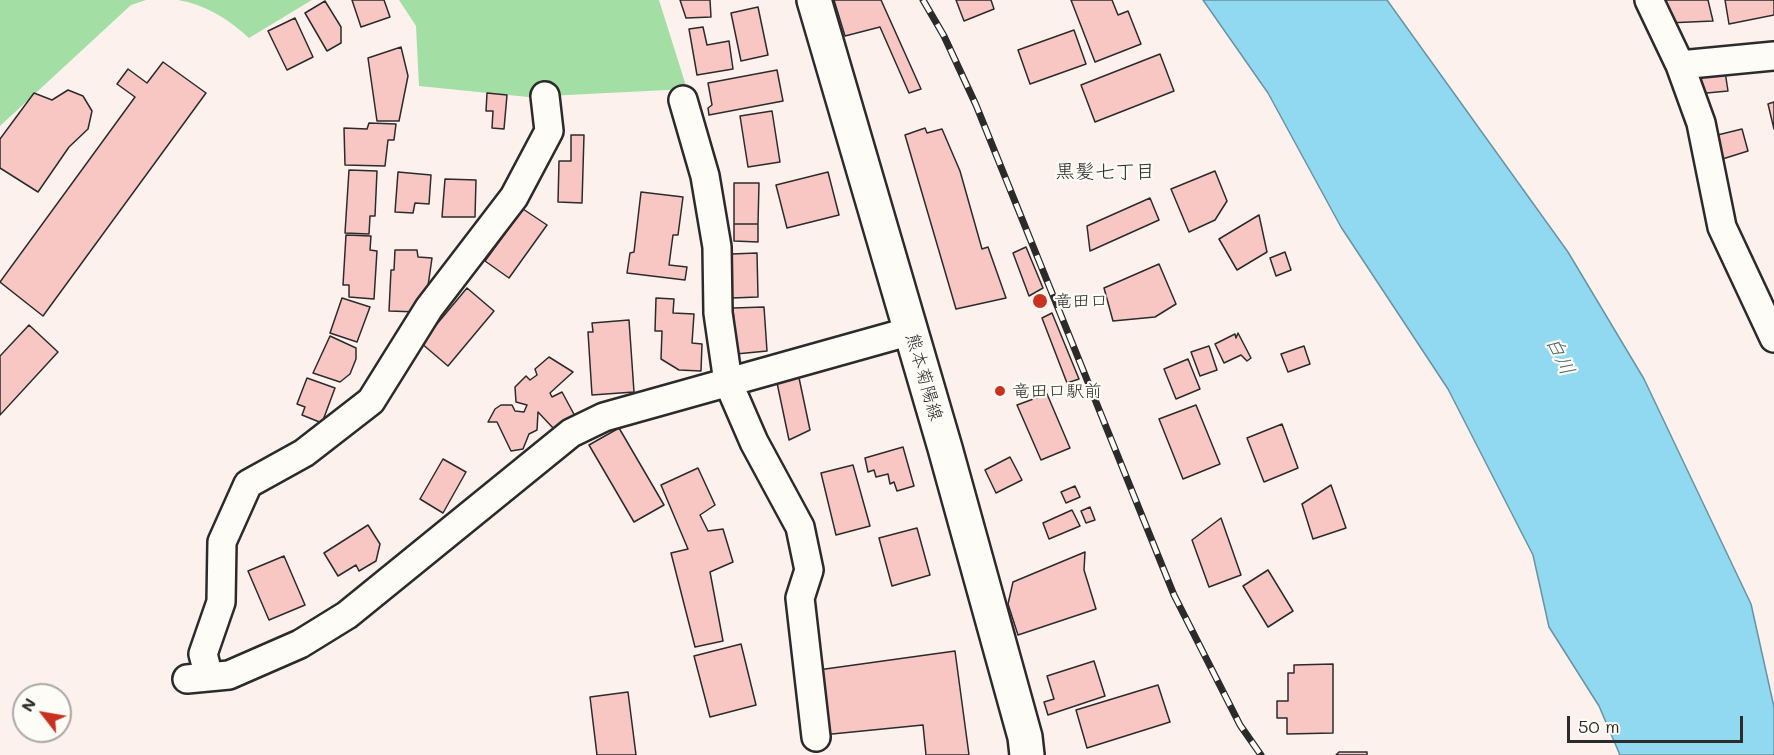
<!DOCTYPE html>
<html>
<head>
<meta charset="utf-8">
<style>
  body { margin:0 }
  #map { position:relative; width:1774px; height:755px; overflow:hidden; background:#fcf1ed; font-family:Mali,sans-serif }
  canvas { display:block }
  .north { position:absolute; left:12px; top:683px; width:60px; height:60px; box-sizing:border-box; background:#fdfcf7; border:2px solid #a9a8a5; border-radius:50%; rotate:301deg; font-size:16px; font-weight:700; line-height:24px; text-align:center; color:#2b2b2b }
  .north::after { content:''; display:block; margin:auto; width:21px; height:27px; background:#c8321e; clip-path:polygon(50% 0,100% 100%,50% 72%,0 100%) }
  .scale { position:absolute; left:1567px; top:716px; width:176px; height:27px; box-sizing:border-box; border:3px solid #2b2b2b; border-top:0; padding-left:8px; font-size:18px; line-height:21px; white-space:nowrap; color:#2b2b2b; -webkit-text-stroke:4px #fdfcf7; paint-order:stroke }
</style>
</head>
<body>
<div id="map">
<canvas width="1774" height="755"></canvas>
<div class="north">N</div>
<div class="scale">50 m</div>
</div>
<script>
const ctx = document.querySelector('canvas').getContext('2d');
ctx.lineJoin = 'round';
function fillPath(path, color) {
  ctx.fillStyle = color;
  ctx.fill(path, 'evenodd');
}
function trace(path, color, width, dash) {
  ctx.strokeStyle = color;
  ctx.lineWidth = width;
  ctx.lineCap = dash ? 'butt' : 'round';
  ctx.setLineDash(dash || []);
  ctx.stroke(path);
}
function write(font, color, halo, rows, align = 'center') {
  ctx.font = font + ' Mali,"Klee One",sans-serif';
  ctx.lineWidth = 4.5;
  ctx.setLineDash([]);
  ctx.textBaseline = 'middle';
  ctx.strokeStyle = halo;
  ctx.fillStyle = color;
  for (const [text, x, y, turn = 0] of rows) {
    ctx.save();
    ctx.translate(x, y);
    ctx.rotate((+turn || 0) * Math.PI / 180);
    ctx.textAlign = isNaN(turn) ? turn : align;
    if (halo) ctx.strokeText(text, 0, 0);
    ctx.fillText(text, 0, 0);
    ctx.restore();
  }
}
const green = new Path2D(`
  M0,0h146l-15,5 -131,121z
  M178,0h134l-63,38c-19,-18 -45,-34 -71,-38z
  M399,0h260l28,89 -159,8 -109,-11 -3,-60z`);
const water = new Path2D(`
  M1203,0h184l181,252 76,127 107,225 23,103v48h-154l-21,-49 -50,-79 -16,-72 -85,-166 -107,-162 -73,-134z`);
const building = new Path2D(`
  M352,0h32l6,17 -29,10z
  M680,0h30l1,17 -25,1z
  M834,0h47l40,89 -12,4 -29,-66 -35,9z
  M956,0h35l3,9 -30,12z
  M1071,0h41l6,15 10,-4 13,33 -46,18z
  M1664,0h44l5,21 -46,2z
  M1725,0h49v15l-45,9z
  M325,1l16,26v16l-14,8 -22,-38z
  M758,7l10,48 -27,6 -10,-48z
  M295,18l18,39 -26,13 -19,-39z
  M703,27l4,18 22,-4 4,28 -36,6 -8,-46z
  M1074,30l12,34 -56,20 -12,-34z
  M401,47l7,29 -9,45h-22l-9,-63z
  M1160,54l14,37 -79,31 -14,-37z
  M163,62l43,31 -163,223 -43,-34 135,-185 -18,-13 11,-15 19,14z
  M1724,65l4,26 -32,3 -7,-25z
  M777,70l6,31 -74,14 -1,-7 4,-3 -4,-22z
  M68,90l15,6 9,15 -4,18 -19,18 -31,45 -38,-24v-29l34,-46 18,7z
  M487,93l20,2 -3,34 -12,-1 1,-17h-7z
  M1774,102v27l-6,-25z
  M772,111l8,51 -32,5 -8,-51z
  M369,123l27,1 -2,16h-6l-3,26 -40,-1 -1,-37 23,1z
  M925,128l2,5 15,-4 18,42 22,78 6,-2 18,51 -50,11 -51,-174z
  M1742,129l6,22 -51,16 -4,-26z
  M571,135h13l-2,68 -24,-1 1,-41h12z
  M349,170l28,1 -2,45h-5l-1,18 -24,-1z
  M1215,171l12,30 -12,19 -26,12 -18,-43z
  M398,172l33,3 -2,29 -14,-1 -2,10 -18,-1z
  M828,172l11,43 -52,13 -11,-43z
  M445,179l31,1 -1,37h-33z
  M734,183h25l-1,41h-24z
  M641,192l42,5 -5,38h-5l-4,30 18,2 -2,13 -58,-7 3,-20 4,-1z
  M1150,198l9,22 -69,31 -3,-25z
  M523,209l24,16 -38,53 -24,-17z
  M1259,215l8,37 -30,18 -18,-31z
  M734,224h24v18l-24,-1z
  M346,235l25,1 -1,14 7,1 -3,48 -25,-2v-12h-6z
  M1026,247l17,41 -14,8 -16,-43z
  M395,250h22l1,7 14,1 -5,35h-4v11l-5,8 -29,-1 2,-41h3z
  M1285,252l6,18 -15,6 -6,-18z
  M757,253l1,44 -26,1 -1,-44z
  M1159,264l17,40 -21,13 -42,4 -9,-33z
  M467,288l27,23 -46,55 -27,-23z
  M342,298l28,9 -13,35 -27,-9z
  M656,298l18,1 -1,14 21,1 -2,29 10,1 -1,27 -22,-1 -18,-11 1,-28h-7z
  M764,307l3,44 -31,3 -3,-46z
  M1052,313l27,66 -12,4 -25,-65z
  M629,320l5,72 -42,3 -4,-63h5l-1,-9z
  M29,325l29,27 -58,63v-59z
  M1238,333l13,25 -4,3 -6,-6 -17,8 -9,-19 20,-10 1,4z
  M330,336l26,12v11l-6,15 -10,8 -27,-9z
  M1209,346l8,24 -17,6 -9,-24z
  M1304,346l6,18 -22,8 -7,-18z
  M549,357l24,15 -23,21 2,4 10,-5 14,26 -22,11 -16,-17 -1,18 -8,4 -6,15 -12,2 -14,-29h-9l7,-13 6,-4h11l3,6 9,1 3,-7 -11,-3 -1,-15 11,-11 4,4 7,-5 -2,-6z
  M1188,359l12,30 -24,10 -12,-30z
  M798,373l12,57 -21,10 -13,-62z
  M307,378l28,10 -13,35 -20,-8 3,-8 -8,-3z
  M1047,394l23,54 -29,12 -24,-55z
  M1196,405l24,59 -37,15 -24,-60z
  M1282,424l16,44 -34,14 -17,-44z
  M619,428l45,77 -30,17 -45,-77z
  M903,447l11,39 -17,5 -3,-9 -4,2 -2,-10 -12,3 -2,-7 -6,2 -3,-14z
  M1010,457l12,23 -26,13 -11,-23z
  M443,459l23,13 -23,41 -23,-14z
  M853,465l17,61 -34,9 -15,-62z
  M698,468l17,37 -15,10 8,16 15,-2 10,33 -23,10 13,69 -28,6 -24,-94 17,-4 -27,-64z
  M1331,485l15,43 -33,11 -11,-35z
  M1075,486l5,11 -14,6 -5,-11z
  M1090,507l5,13 -9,3 -5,-12z
  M1072,510l8,16 -31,13 -6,-16z
  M1221,518l20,57 -32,12 -17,-47z
  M368,525l12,19 -4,17 -17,10 -3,-6 -18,11 -14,-23z
  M917,528l13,47 -38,11 -13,-48z
  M1085,552l-1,18 12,39 -78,26 -10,-31 5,-22z
  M284,556l21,49 -36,15 -21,-49z
  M1268,570l25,41 -25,16 -25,-41z
  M741,644l15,61 -46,12 -16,-61z
  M955,651l14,104h-43l-3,-30 -101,10 -4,-65z
  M1094,661l11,35 -57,19 -4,-13 10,-3 -7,-23z
  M1333,664v69l-46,1v-16h-10v-17h11v-28h6v-8z
  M1158,685l12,37 -83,26 -11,-38z
  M628,692l8,63h-39l-7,-58z
  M1339,752h28v3h-31z`);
const street = new Path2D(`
  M1649,0l31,65 21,58 21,104 52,111
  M1680,65l94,-9
  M683,100l22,76 12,71 1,66 10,69 26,60 46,85 9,43 -9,28 16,139
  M209,677l-6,-23 18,-52 1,-60 26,-58 56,-31 67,-52 58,-93 85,-111 35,-66 -4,-35
  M187,679l42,-4 71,-31 47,-29 224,-182 33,-16 307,-86`);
const secondary = new Path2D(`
  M814,0l131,448 80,289 2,18`);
const rail = new Path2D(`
  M923,0l21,36 32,69 198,490 66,130 21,30`);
const markers = [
  [1040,301,8,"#c8321e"],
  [1000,391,6,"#c8321e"]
];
const poiNames = [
  ["竜田口",1054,301],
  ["竜田口駅前",1012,391]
];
const streetNames = [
  ["熊本菊陽線",924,377,74]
];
const neighbourhoodNames = [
  ["黒髪七丁目",1105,172]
];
const waterNames = [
  ["白川",1560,356,65]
];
fillPath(green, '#a3dea5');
fillPath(water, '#90d9f1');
trace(water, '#6893a2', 1.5);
fillPath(building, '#f8c7c4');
trace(building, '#2b2b2b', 1.5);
trace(street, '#2b2b2b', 32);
trace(secondary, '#2b2b2b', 38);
trace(street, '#fdfcf7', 27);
trace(secondary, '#fdfcf7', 33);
trace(rail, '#2b2b2b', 7);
trace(rail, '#fdfcf7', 4.5, [14]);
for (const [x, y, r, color] of markers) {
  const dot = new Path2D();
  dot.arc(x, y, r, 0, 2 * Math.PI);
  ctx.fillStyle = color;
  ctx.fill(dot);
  trace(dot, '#fdfcf7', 2);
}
write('18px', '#2b2b2b', '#fdfcf7', poiNames, 'left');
write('18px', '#2b2b2b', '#fdfcf7', streetNames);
write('20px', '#2b2b2b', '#fdfcf7', neighbourhoodNames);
write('italic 20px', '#495f66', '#fdfcf7', waterNames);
</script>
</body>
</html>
